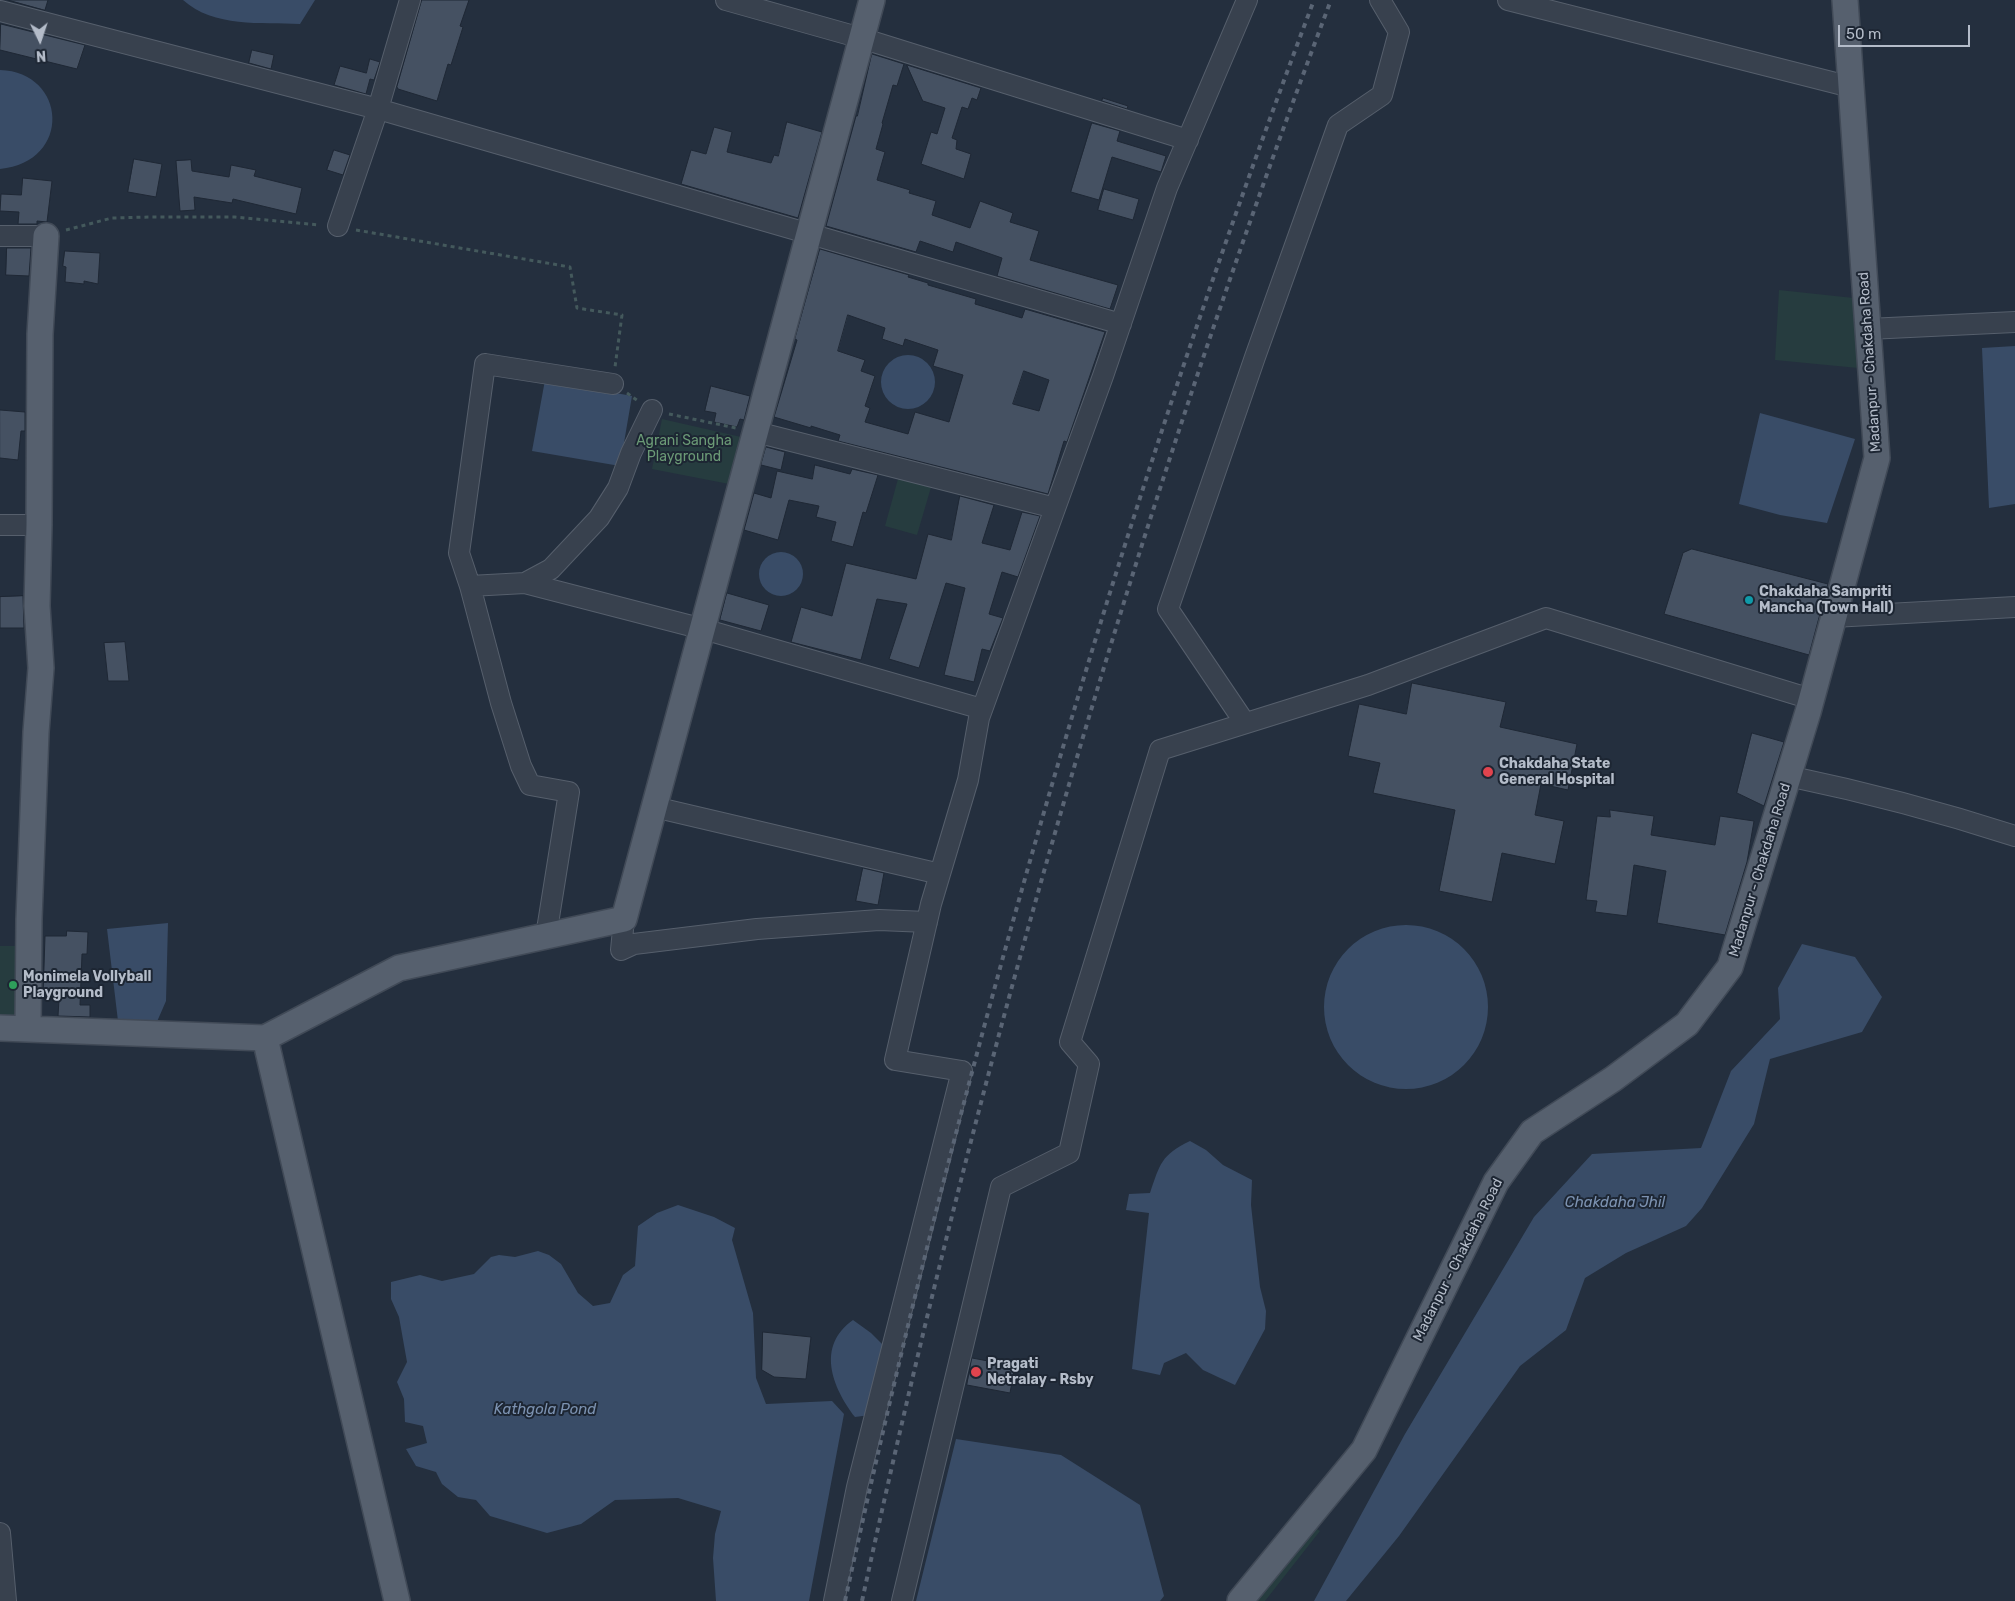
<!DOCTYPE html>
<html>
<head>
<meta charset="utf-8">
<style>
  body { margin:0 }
  #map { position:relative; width:2015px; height:1601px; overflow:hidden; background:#242f3e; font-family:Rubik,sans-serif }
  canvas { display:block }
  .north { position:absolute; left:15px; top:15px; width:50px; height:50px; -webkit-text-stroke:4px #1d2633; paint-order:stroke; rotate:176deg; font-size:14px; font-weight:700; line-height:20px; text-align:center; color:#b4bcc9 }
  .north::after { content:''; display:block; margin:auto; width:18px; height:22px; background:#b4bcc9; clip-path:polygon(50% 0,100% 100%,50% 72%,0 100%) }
  .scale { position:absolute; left:1838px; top:25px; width:132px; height:22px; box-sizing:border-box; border:2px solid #b4bcc9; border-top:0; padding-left:6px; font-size:15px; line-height:18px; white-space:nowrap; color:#b4bcc9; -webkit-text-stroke:4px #1d2633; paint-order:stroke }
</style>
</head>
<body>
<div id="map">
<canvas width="2015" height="1601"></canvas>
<div class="north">N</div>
<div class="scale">50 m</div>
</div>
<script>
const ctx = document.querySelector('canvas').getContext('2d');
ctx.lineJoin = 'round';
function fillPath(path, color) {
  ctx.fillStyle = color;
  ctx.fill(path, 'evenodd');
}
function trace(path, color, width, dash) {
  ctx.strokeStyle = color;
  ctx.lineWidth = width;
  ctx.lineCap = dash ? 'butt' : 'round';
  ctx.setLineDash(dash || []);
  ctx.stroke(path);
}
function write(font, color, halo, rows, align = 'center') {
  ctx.font = font + ' Rubik,sans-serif';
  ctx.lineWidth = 4;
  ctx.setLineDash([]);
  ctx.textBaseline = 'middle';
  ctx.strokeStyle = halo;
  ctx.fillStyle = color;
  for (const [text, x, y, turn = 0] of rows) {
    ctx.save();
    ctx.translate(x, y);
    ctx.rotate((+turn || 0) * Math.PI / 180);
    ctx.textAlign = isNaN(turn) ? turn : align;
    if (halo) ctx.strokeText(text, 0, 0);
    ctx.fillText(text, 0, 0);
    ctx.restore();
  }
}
const green = new Path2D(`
  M1779,290l84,9 -5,69 -83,-8z
  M662,419l79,18 -12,47 -77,-15z
  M901,468l33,9 -17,58 -32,-9z
  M0,946h27l-2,79 -25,-1z
  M1310,1524l10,7 -55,70h-19z`);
const water = new Path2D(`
  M183,0h132l-15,24c-39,-2 -86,4 -117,-24z
  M0,70c67,2 73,92 0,99z
  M2015,346v158l-26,4 -7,-160z
  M881 382a27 27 0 1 1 54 0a27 27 0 1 1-54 0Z
  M545,380l87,16 -12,70 -88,-15z
  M1760,413l95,26 -28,84 -47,-8 -41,-11z
  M759 574a22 22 0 1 1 44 0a22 22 0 1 1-44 0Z
  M168,923l-2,78 -10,23 -38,-3 -11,-92z
  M1324 1007a82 82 0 1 1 164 0a82 82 0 1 1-164 0Z
  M1802,944l53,13 27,40 -20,35 -92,27 -16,65 -52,84 -16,18 -60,27 -41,25 -19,52 -46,36 -121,170 -53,65h-32l91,-167 129,-217 58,-63 109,-6 30,-77 49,-52 -2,-31z
  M1190,1141l16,9 17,15 29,15 -1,25 9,82 6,24 -1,18 -30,56 -32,-15 -17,-17 -22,10 -4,12 -28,-6 17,-156 -23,-3 3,-16 21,-1c10,-29 11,-38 40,-52z
  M678,1205l36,12 21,11 -3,12 21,73 3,65 10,26 66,-3 12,13 -35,187h-93l-3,-43 2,-24 6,-23 -43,-13 -63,2 -34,24 -34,9 -57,-17 -14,-16 -18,-3 -16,-13 -6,-12 -20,-6 -10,-17 21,-6 -4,-17 -18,-4 -1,-23 -7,-17 10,-20 -8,-45 -8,-18v-17l29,-7 22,6 32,-7 17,-17 8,-2 16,2 23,-6 11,4 12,9 17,29 15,13 17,-3 13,-28 12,-9 3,-40 19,-13z
  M853,1320l18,13 16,16 -17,66 -15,2c-23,-30 -39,-71 -2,-97z
  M956,1439l105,16 79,50 24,91 -4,5h-244z`);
const building = new Path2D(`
  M8,0h40l-3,10z
  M422,0h47l-9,26 3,1 -12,38 -3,-1 -11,37 -39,-12 -1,-2z
  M1,24l84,21 -8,24 -77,-19z
  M252,50l22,5 -3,14 -22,-6z
  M872,54l32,10 -7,22 -4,-1 -11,38 1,1 -7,25 9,3 -8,28 33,10 -1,3 27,8 -4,14 38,13 10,-27 33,12 -3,9 29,9 -9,29 88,25 -8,24 -113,-33 5,-18 -46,-16 -3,10 -33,-11 -4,11 -90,-26 30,-110h1z
  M370,59l10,3 -6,18 -4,-1 -4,15 -32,-9 6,-19 26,7z
  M907,65l74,23 -4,12 -5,-2 -4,11 -6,-2 -10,31 5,2 -1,9 15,5 -7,25 -43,-15 10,-32 6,2 8,-26 -22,-7z
  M1103,98l25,8 -1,3 -25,-8z
  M787,122l35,10 -24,86 -117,-34 10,-34 15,4 8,-27 18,5 -5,20 44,11 3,-8 4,1z
  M1092,123l28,8 -3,10 49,15 -5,16 -49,-15 -13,43 -28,-8z
  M334,150l16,5 -7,20 -16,-5z
  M134,159l28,5 -6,33 -28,-5z
  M191,160l1,11 37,6 2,-12 25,5 -2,6 48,12 -6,26 -63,-15 -1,4 -38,-6 1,13 -15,1 -4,-50z
  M23,178l29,3 -5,41 -10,-1v3h-19l1,-12 -19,-1 1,-17 20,1z
  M1104,189l35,10 -6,21 -35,-10z
  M7,248h24l-2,28 -23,-1z
  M820,249l89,26 -1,2 20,6v2l48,14 -1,5 47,14 3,-9 80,23 -38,110 -3,-1 -16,53 -210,-53 2,-6 -29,-9v2l-37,-11 23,-77 -2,-1zM848,315l37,13 -3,11 21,7 2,-7 33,11 -5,16 30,9 -14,47 -34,-10 -7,22 -43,-12 5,-14 -5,-2 10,-30 -14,-5 4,-11 -27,-9zM1024,371l25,9 -10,31 -26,-7z
  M65,251l35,2 -2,31 -14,-3v3l-19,-2 1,-15 -3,-1z
  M711,386l39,10 -6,24 -4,-1 -3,8 -23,-5 2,-9 -11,-2z
  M0,410l25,2v19h-4l-3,29 -18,-2z
  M766,447l19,5 -4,18 -20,-5z
  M815,465l35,9 2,-5 26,6 -12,38 -3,-1 -10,35 -22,-6 5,-19 -20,-5 3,-11 -30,-6 -11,40 -34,-10 10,-37 17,5 6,-27 35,8z
  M960,496l34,9 -12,38 28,7 12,-38 18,4 -22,61 -16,-5 -13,42 14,4 -13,33 -8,-2 -8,33 -30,-7 21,-87 -19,-5 -27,85 -30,-9 18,-55 -30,-5 -16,61 -70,-18 10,-35 31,9 14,-53 70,16 12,-45 23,6z
  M1692,549l136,35 -19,71 -145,-41 19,-61z
  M727,593l42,12 -8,26 -41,-11z
  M23,596l1,32h-24v-31z
  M125,642l4,39h-21l-4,-38z
  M1412,683l94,19 -6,25 77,17 -9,46 -27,-6 -6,31 29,6 -9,43 -53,-11 -10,49 -53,-11 16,-81 -82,-17 7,-30 -32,-7 11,-52 47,10z
  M1752,733l32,9 -20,64 -27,-13z
  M1610,810l44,6 -3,19 64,10 5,-29 34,5 -7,41 -22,73 -68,-12 9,-52 -32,-6 -7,51 -32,-4 2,-11 -11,-1 11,-84 13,1z
  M863,868l21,5 -6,32 -22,-4z
  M67,931l21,1 -1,22h-5l-2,51h10v12l-32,-1 1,-17 -16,-2 2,-61h21z
  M763,1332l48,5 -5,42 -32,-2 -12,-7z
  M972,1358l43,8 -5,27 -43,-8z`);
const path = new Path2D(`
  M66,230l46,-12 39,-1h84l85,8
  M356,230l214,37 7,41 45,7 -7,52
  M627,393l11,8
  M669,414l67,14`);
const minor = new Path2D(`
  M726,0l135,38 327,102
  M1508,0l343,87
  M0,11l378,98 743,215
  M338,226l40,-117 32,-109
  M0,236h46
  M1868,329l147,-7
  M652,410l-21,43 -13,35 -19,30 -48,51 -26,14 178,46 279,80
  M756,432l299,76
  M0,525h39
  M470,586l55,-3
  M1833,617l182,-10
  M1245,723l-77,-114 87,-252 83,-232 44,-30 17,-63 -19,-32
  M1788,776c77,16 153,36 227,60
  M654,807l286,67
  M624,919l-3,31 13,-6 123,-15 122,-9 48,2
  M546,936l23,-144 -39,-7 -9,-19 -20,-63 -31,-117 -11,-33 26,-189 128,20
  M0,1533l6,68
  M834,1601l23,-114 105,-416 -67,-11 36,-156 37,-124 11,-62 124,-342 64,-188 80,-188
  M902,1601l99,-414 68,-34 20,-89 -19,-22 90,-292 208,-65 178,-67 265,81`);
const major = new Path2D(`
  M0,1028l265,10 134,-70 225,-49 248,-919
  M28,1029l1,-110 7,-187 5,-64 -4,-62 2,-81 1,-191 6,-98
  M265,1038l132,563
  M1240,1601l124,-151 132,-268 36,-50 81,-53 74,-55 43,-57 78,-255 69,-254 -32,-458`);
const rail = new Path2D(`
  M845,1601c118,-544 272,-1080 469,-1601
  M862,1601c118,-544 272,-1080 469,-1601`);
const markers = [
  [1749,600,5,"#0f9aa8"],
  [1488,772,6,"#e0444e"],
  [13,985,5,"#2e9e5b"],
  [976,1372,6,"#e0444e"]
];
const streetNames = [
  ["Madanpur - Chakdaha Road",1870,362,-94],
  ["Madanpur - Chakdaha Road",1760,870,-73],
  ["Madanpur - Chakdaha Road",1458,1260,-63]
];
const parkNames = [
  ["Agrani Sangha",684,441],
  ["Playground",684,457]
];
const poiNames = [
  ["Chakdaha Sampriti",1759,592],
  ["Mancha (Town Hall)",1759,608],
  ["Chakdaha State",1499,764],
  ["General Hospital",1499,780],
  ["Monimela Vollyball",23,977],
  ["Playground",23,993],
  ["Pragati",987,1364],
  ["Netralay - Rsby",987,1380]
];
const waterNames = [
  ["Chakdaha Jhil",1615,1203],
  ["Kathgola Pond",545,1410]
];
fillPath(green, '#263c3f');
fillPath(water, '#394c67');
fillPath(building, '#455162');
trace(building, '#1f2835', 1);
trace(minor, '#565f6c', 22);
trace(major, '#414a57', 28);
trace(path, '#44595c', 3, [4, 4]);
trace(minor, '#38414e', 20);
trace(major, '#56606e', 25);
trace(rail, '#5a6575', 4, [5, 5]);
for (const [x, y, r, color] of markers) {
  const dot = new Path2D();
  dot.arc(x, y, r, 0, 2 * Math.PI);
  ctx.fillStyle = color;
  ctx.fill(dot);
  trace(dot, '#1d2633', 2);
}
write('14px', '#b4bcc9', '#1d2633', streetNames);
write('14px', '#6b9a76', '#1d2633', parkNames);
write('bold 14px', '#b4bcc9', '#1d2633', poiNames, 'left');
write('italic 15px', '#7c92b1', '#1d2633', waterNames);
</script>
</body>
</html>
